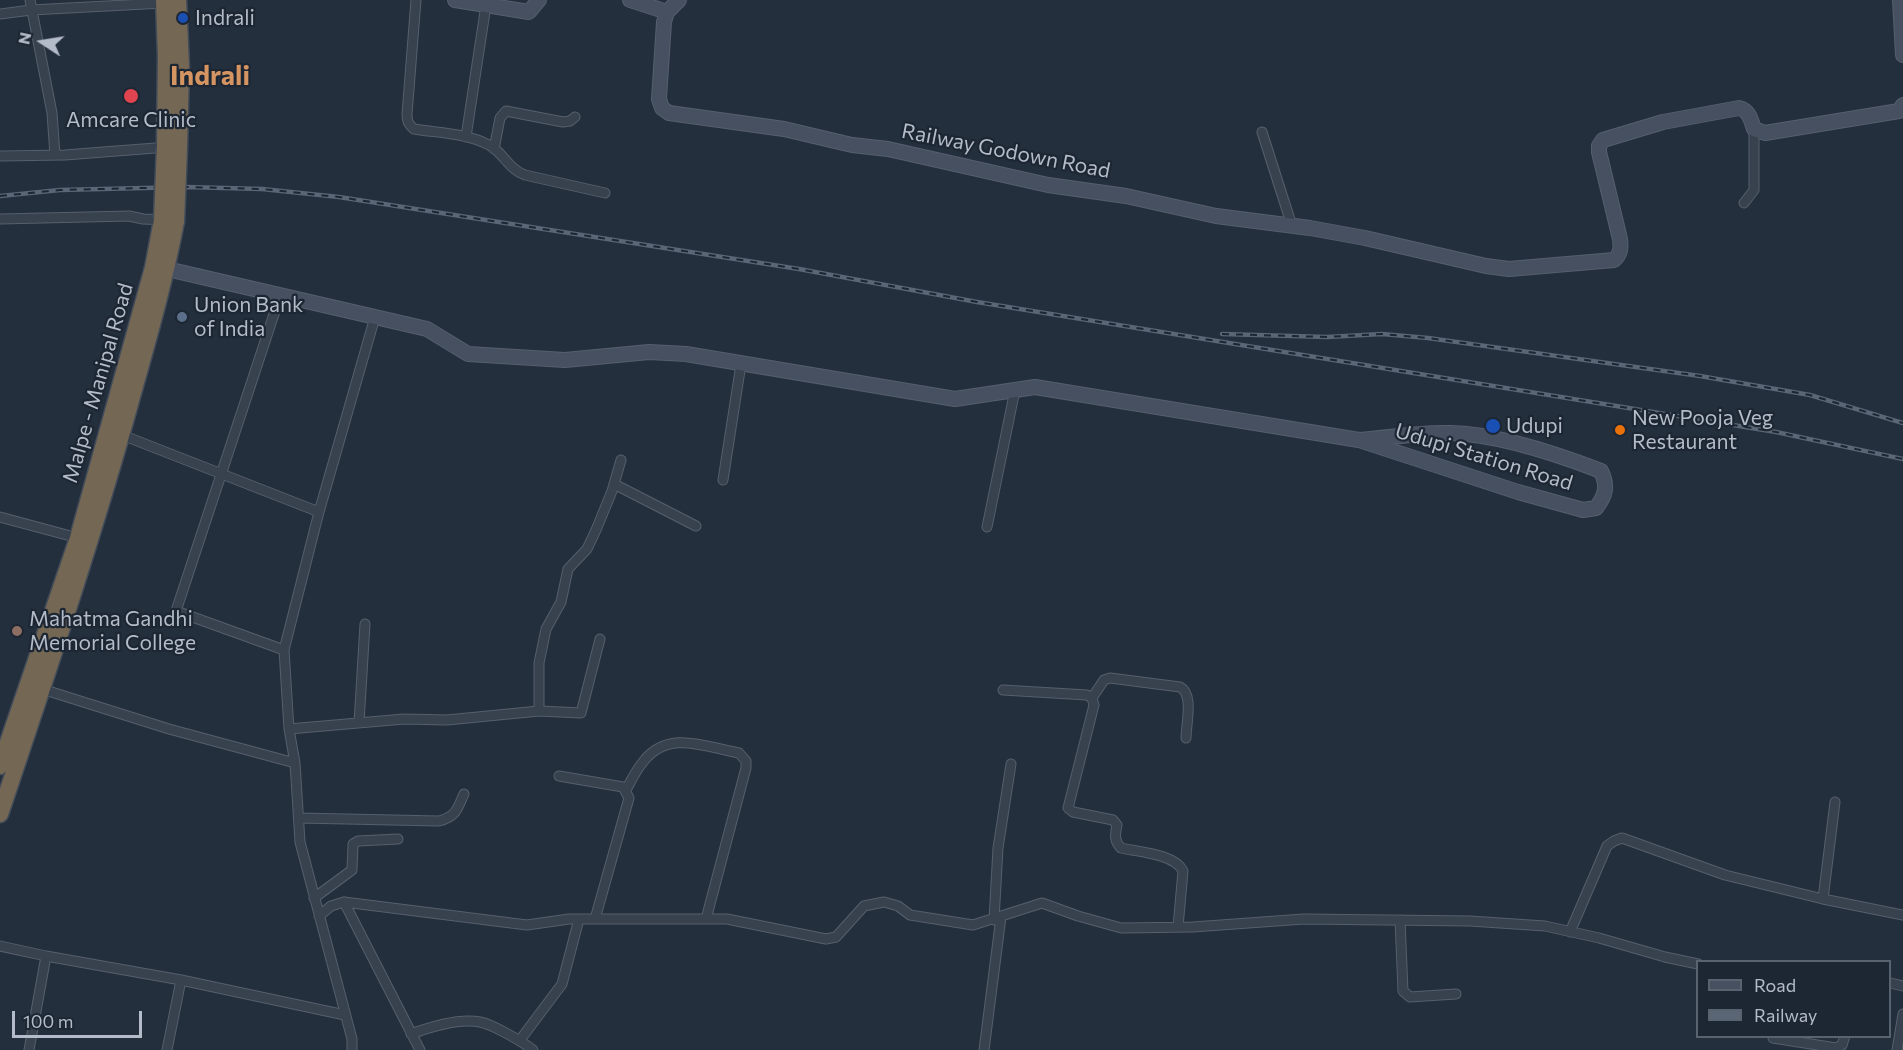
<!DOCTYPE html>
<html>
<head>
<meta charset="utf-8">
<style>
  body { margin:0 }
  #map { position:relative; width:1903px; height:1050px; overflow:hidden; background:#242f3e; font-family:Commissioner,sans-serif }
  canvas { display:block }
  .legend { position:absolute; left:1696px; top:960px; width:195px; height:78px; box-sizing:border-box; background:#1d2633; border:2px solid #59626f; margin:0; padding:8px 10px; list-style:none; font-size:18px; color:#b4bcc9 }
  .legend li { display:flex; align-items:center; gap:12px; height:30px }
  .legend b { width:30px; border:2px solid #59626f }
  .north { position:absolute; left:12px; top:12px; width:60px; height:60px; -webkit-text-stroke:4px #1d2633; paint-order:stroke; rotate:282deg; font-size:16px; font-weight:700; line-height:24px; text-align:center; color:#b4bcc9 }
  .north::after { content:''; display:block; margin:auto; width:21px; height:27px; background:#b4bcc9; clip-path:polygon(50% 0,100% 100%,50% 72%,0 100%) }
  .scale { position:absolute; left:12px; top:1011px; width:130px; height:27px; box-sizing:border-box; border:3px solid #b4bcc9; border-top:0; padding-left:8px; font-size:18px; line-height:21px; white-space:nowrap; color:#b4bcc9; -webkit-text-stroke:4px #1d2633; paint-order:stroke }
</style>
</head>
<body>
<div id="map">
<canvas width="1903" height="1050"></canvas>
<ul class="legend">
<li><b style="height:8px;background:#465061"></b>Road</li>
<li><b style="height:8px;background:#5a6575"></b>Railway</li>
</ul>
<div class="north">N</div>
<div class="scale">100 m</div>
</div>
<script>
const ctx = document.querySelector('canvas').getContext('2d');
ctx.lineJoin = 'round';
function trace(path, color, width, dash) {
  ctx.strokeStyle = color;
  ctx.lineWidth = width;
  ctx.lineCap = dash ? 'butt' : 'round';
  ctx.setLineDash(dash || []);
  ctx.stroke(path);
}
function write(font, color, halo, rows, align = 'center') {
  ctx.font = font + ' Commissioner,sans-serif';
  ctx.lineWidth = 4.5;
  ctx.setLineDash([]);
  ctx.textBaseline = 'middle';
  ctx.strokeStyle = halo;
  ctx.fillStyle = color;
  for (const [text, x, y, turn = 0] of rows) {
    ctx.save();
    ctx.translate(x, y);
    ctx.rotate((+turn || 0) * Math.PI / 180);
    ctx.textAlign = isNaN(turn) ? turn : align;
    if (halo) ctx.strokeText(text, 0, 0);
    ctx.fillText(text, 0, 0);
    ctx.restore();
  }
}
const street = new Path2D(`
  M30,0l22,113 3,42
  M416,0l-9,114c0,7 1,10 7,15 24,4 53,4 75,16 14,7 20,25 36,30l80,18
  M0,14l31,-4 133,-7
  M1262,132l30,94
  M466,137l20,-132
  M494,149l6,-31 6,-7 57,11 7,-1 5,-4
  M0,156l65,-1 103,-8
  M1744,203l10,-13v-61
  M0,219l129,-3 14,3 22,1
  M280,296l-104,315 108,39
  M122,435l197,77
  M723,480l18,-116
  M614,484l82,42
  M0,517l78,21
  M987,527l28,-137
  M42,689l127,40 126,34
  M1003,690l84,5 5,3 2,7 -26,103 5,4 40,8 4,5c-2,10 -3,16 4,23 18,4 54,6 62,23l-5,56
  M1092,698l12,-18 6,-2 70,9c14,7 6,37 6,51
  M539,711v-48l7,-34 15,-27 7,-33 19,-20 9,-19 16,-39 9,-31
  M359,723l6,-99
  M289,729l115,-10 43,1 92,-9 42,2 19,-74
  M559,776l64,11 6,11 -34,121
  M626,790c5,-9 10,-20 17,-28 25,-33 62,-15 96,-9l7,8v7l-40,151
  M299,818l140,3c18,-5 18,-12 25,-27
  M314,898l38,-28 1,-26 5,-3 40,-2
  M1823,899l12,-97
  M344,902l76,148
  M319,916l12,-10 13,-4 183,23 42,-6h158l99,20 10,-2 28,-31 20,-4 14,4 12,9 63,10 69,-22 36,13 43,12 72,-1 111,-8 166,2 75,5 54,12 66,19 33,7
  M994,920l4,-72 13,-84
  M1400,920l3,71 7,6 46,-3
  M1570,932l37,-86 7,-5 8,-3 103,37 98,24 80,16
  M0,946l46,10 135,24 164,35
  M1890,983l13,3
  M411,1034c19,-7 49,-16 69,-12 12,2 43,20 53,28
  M1773,1038l63,10 6,-3 3,-9
  M520,1040l42,-56 17,-65
  M29,1050l17,-94
  M167,1050l14,-70
  M352,1050v-11l-52,-197 -5,-79 -6,-34 -5,-79 35,-138 56,-195
  M984,1050l17,-133
  M1897,1050l6,-36`);
const secondary = new Path2D(`
  M455,0l74,12 10,-12
  M630,0l37,12
  M679,0l-12,12 -3,10 -5,77 3,9 7,5 115,16 68,16 36,4 160,36 78,11 90,20 94,12 55,10 121,28 23,3 105,-9c7,-6 7,-12 6,-21l-21,-87v-6l4,-6 60,-18 76,-14c10,2 12,12 15,21l11,4 134,-22 4,-6
  M1900,0l3,55
  M167,269l260,60 41,25 97,6 84,-8 37,2 269,45 80,-12 324,53 159,52 65,18 13,-2c10,-13 12,-22 5,-37 -44,-17 -103,-37 -151,-38 -30,-1 -61,5 -91,7`);
const highway = new Path2D(`
  M164,0l2,56 -1,91
  M178,0l3,67 -2,80
  M0,766l78,-228 75,-270 9,-48
  M0,814c47,-140 94,-279 133,-421 16,-57 32,-113 43,-172`);
const rail = new Path2D(`
  M0,196l60,-6 126,-3 76,2 77,8 460,72 178,33 799,130 127,27
  M1222,334l105,3 55,-3 46,4 272,38 110,19 93,28`);
const highwayBridge = new Path2D(`
  M162,220l3,-73
  M176,221l3,-74`);
const markers = [
  [183,18,6,"#1a4fb4"],
  [131,96,8,"#e0444e"],
  [182,317,6,"#5c6f8a"],
  [1493,426,8,"#1a4fb4"],
  [1620,430,6,"#e8710a"],
  [17,631,6,"#8d6e63"]
];
const poiNames = [
  ["Indrali",195,18],
  ["Amcare Clinic",131,120,"center"],
  ["Union Bank",194,305],
  ["of India",194,329],
  ["New Pooja Veg",1632,418],
  ["Restaurant",1632,442],
  ["Udupi",1506,426],
  ["Mahatma Gandhi",29,619],
  ["Memorial College",29,643]
];
const streetNames = [
  ["Railway Godown Road",1006,151,11],
  ["Malpe - Manipal Road",98,383,-74],
  ["Udupi Station Road",1484,457,17]
];
const districtNames = [
  ["Indrali",210,76]
];
trace(street, '#565f6c', 11);
trace(secondary, '#565f6c', 16);
trace(highway, '#434c59', 19);
trace(street, '#38414e', 9);
trace(secondary, '#465061', 14);
trace(highway, '#746855', 16);
trace(rail, '#5a6575', 4.5);
trace(rail, '#1d2633', 2, [7]);
trace(highwayBridge, '#434c59', 19, []);
trace(highwayBridge, '#746855', 16);
for (const [x, y, r, color] of markers) {
  const dot = new Path2D();
  dot.arc(x, y, r, 0, 2 * Math.PI);
  ctx.fillStyle = color;
  ctx.fill(dot);
  trace(dot, '#1d2633', 2);
}
write('21px', '#b4bcc9', '#1d2633', poiNames, 'left');
write('21px', '#b4bcc9', '#1d2633', streetNames);
write('bold 27px', '#d59563', '#1d2633', districtNames);
</script>
</body>
</html>
